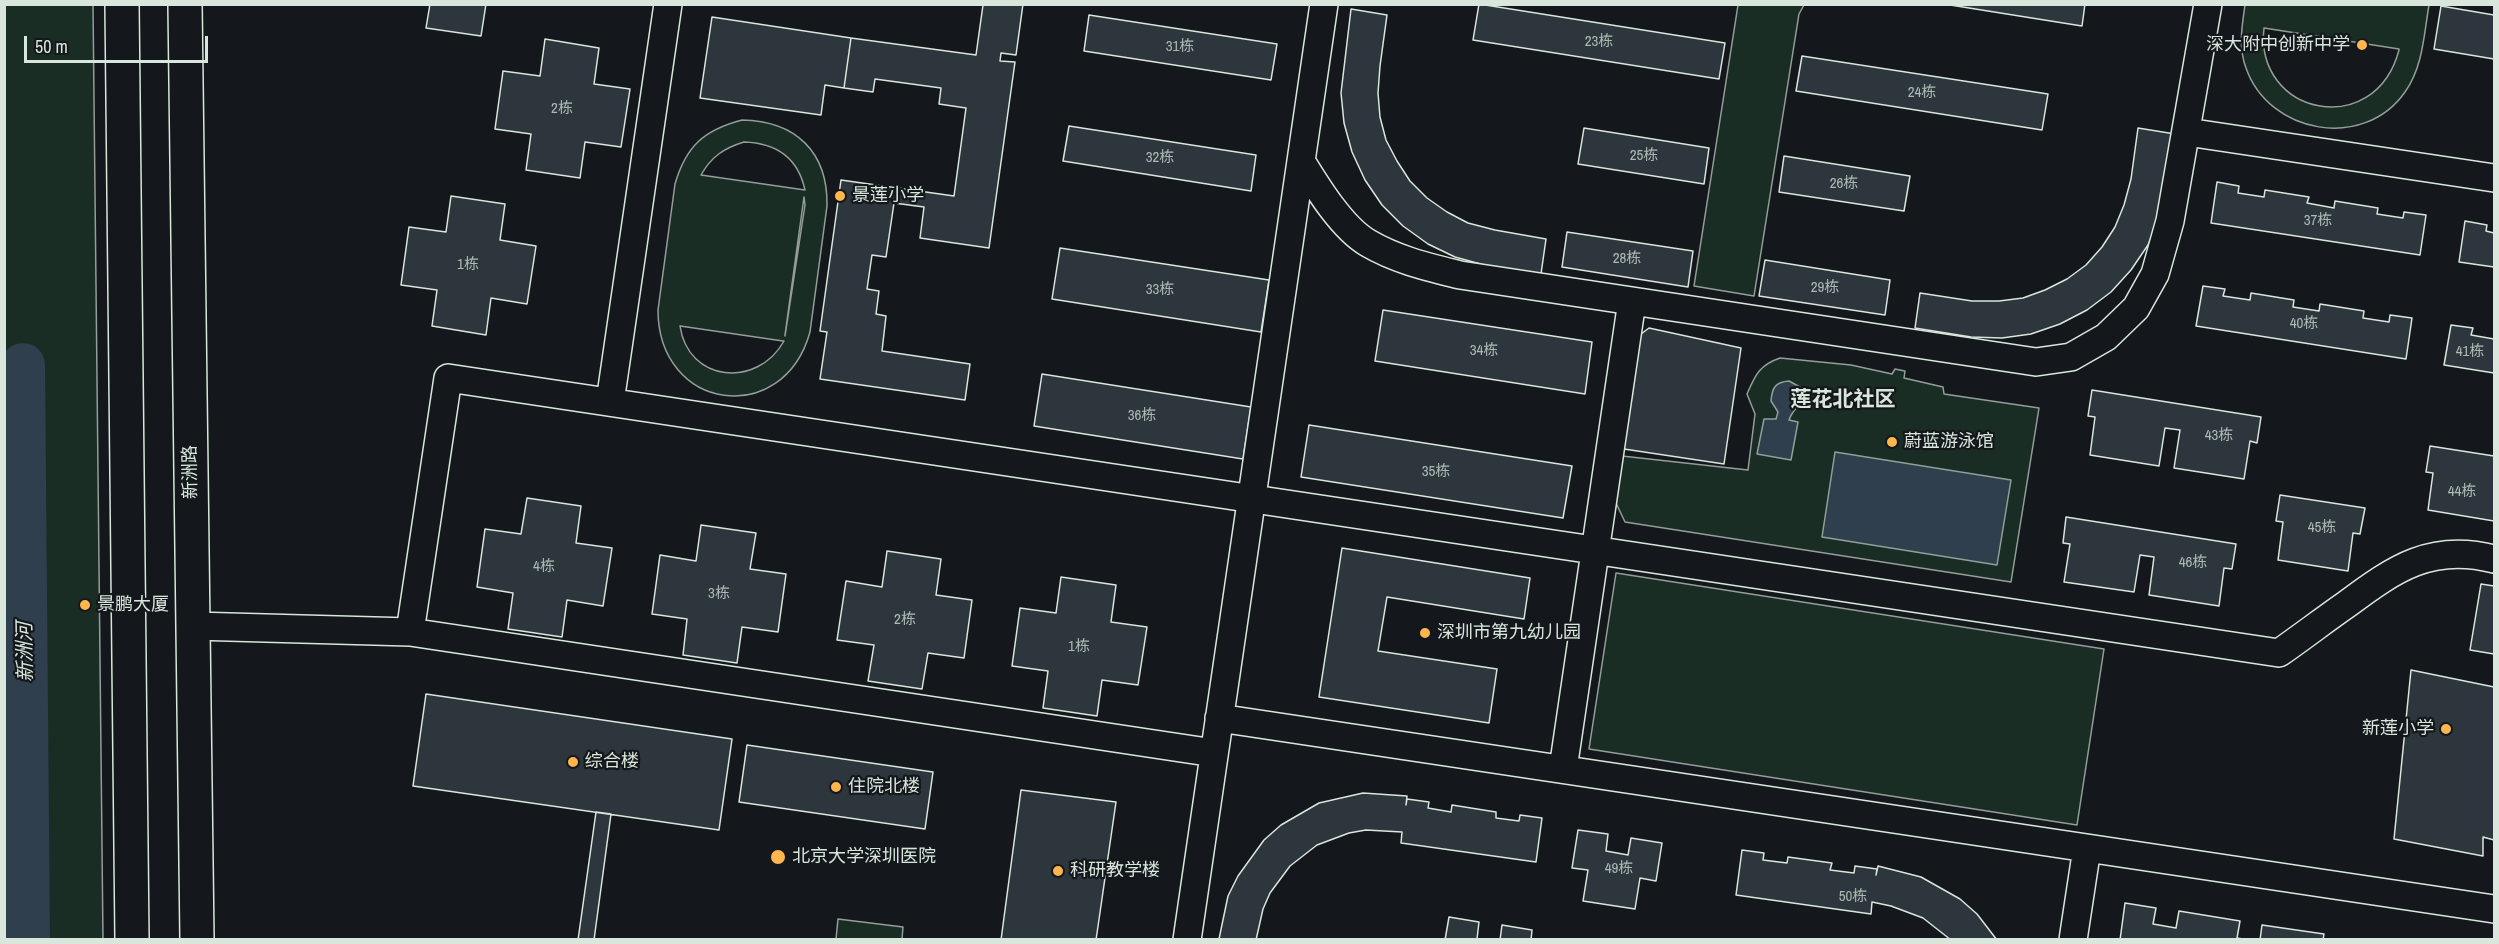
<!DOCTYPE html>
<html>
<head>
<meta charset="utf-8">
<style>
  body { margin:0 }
  #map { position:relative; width:2499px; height:944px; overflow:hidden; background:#14181c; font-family:"Archivo Narrow",sans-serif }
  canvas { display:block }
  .frame { position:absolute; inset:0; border:6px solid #d8e6dc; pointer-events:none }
  .scale { position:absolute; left:24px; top:36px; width:184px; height:27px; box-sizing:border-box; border:3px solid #d8e6dc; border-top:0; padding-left:8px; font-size:18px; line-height:21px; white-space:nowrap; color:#d8e6dc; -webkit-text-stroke:4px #14181c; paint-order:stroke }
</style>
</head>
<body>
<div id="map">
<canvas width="2499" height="944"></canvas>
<div class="frame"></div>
<div class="scale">50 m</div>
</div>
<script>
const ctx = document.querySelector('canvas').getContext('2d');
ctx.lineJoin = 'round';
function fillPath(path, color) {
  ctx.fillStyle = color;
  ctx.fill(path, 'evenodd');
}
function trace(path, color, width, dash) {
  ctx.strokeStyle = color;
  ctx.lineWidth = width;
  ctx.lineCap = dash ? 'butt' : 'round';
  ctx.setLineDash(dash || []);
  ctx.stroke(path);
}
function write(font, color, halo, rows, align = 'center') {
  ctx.font = font + ' "Archivo Narrow","Noto Sans SC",sans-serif';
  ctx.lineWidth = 4.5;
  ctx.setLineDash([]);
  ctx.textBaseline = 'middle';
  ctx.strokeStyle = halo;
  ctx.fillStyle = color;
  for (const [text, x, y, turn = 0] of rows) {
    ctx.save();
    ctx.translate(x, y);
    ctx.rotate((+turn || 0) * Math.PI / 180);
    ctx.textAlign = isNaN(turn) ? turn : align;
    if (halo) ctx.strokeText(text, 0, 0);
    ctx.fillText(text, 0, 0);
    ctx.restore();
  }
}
const green = new Path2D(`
  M5,4l88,1 10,934h-98z
  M1738,5h66l-5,9 -45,282 -60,-10z
  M2245,5h184c-5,29 -6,62 -24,87 -41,59 -136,42 -159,-24 -8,-21 -4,-42 -1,-63zM2264,28l135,21v1c-24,91 -145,65 -135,-22z
  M742,120c54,1 86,32 85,86l-17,126c-27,97 -152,79 -152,-22l17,-126c11,-38 29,-54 67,-64zM744,142c32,1 54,16 61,48l-104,-15c10,-18 23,-27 43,-33zM804,197l1,8 -20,131v-1zM680,326l103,15h1c-27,48 -96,41 -104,-15z
  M1780,358l71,7 41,9 3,-5 10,2 -1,7 39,9 1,7 95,14 -28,174 -386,-60 -9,-19 6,-47 126,14 7,-56 -8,-20c8,-18 12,-29 33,-36z
  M1616,573l488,76 -27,176 -488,-76z
  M838,919l65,8 -1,12h-66z`);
const water = new Path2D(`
  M1789,381l11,6c8,17 -6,18 -11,33l9,2 -7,38 -34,-6 7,-35h12l2,-7 -7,-11c1,-13 4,-19 18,-20z
  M1835,452l176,28 -14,85 -175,-28z`);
const river = new Path2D(`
  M23,365l5,575`);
const building = new Path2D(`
  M430,4h56l-5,32 -55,-8z
  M981,4h42l-7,51 -15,-2 -1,8 15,1 -26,186 -69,-10 4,-31 -30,-4 -8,54 -14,-2 -5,34 12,2 -3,23 10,2 -4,35 88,13 -5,36 -145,-21 7,-47 -7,-1 21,-151 113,16 12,-88 -27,-4 2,-16 -66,-9 -2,13 -29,-4 7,-50 125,17 7,-50z
  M1479,4l246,39 -6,36 -246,-39z
  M1944,4h141l-3,22z
  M2441,6l53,9v44l-60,-10z
  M1351,9l36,6 -7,51 -2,27 2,24 6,23 11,21 13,20 17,17 20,14 21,11 27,7 51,9 -5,35 -57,-9 -29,-8 -27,-13 -25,-18 -21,-21 -17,-25 -13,-28 -8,-29 -3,-30z
  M1089,15l188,29 -6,36 -187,-29z
  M712,17l139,21 -7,50 -19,-3 -4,30 -121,-17z
  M545,39l54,9 -5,36 36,5 -9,58 -36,-5 -5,36 -54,-8 5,-36 -36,-5 8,-58 37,5z
  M1802,56l246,38 -6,36 -246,-39z
  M1069,126l187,29 -5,36 -188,-30z
  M1584,128l125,20 -5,36 -126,-20z
  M2138,128l37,6 -15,83 -12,28 -17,25 -20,22 -24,18 -27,14 -29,10 -29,4 -31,-1 -56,-9 5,-35 52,8h27l24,-3 22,-8 22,-11 19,-14 16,-18 13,-20 9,-22 7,-26z
  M1784,156l126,20 -6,35 -125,-19z
  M2217,182l22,4 -1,7 26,4 1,-7 44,7 -2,6 27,5 1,-7 43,7 -1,6 26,4 1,-6 22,3 -6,40 -209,-32z
  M451,196l54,8 -5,36 36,6 -9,58 -36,-6 -5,37 -54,-9 5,-36 -36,-5 8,-58 37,5z
  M2465,221l22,4 -1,6 8,2v34l-35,-5z
  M1567,232l126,19 -5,36 -126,-20z
  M1060,248l209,32 -8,52 -209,-33z
  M1765,260l125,20 -5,35 -126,-19z
  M2203,286l22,3 -2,7 27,4 1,-7 43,7 -1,7 26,4 1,-7 44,7 -1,7 26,4 1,-7 22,3 -6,41 -210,-33z
  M1383,310l209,32 -7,52 -210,-33z
  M2451,325l22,3 -2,7 23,4v34l-50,-8z
  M1649,328l92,20 -17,116 -100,-15 13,-112z
  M1042,374l209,33 -8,52 -209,-33z
  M2092,390l169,27 -4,26 -7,-2 -6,38 -70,-11 6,-38 -15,-2 -6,38 -69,-11 5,-38 -7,-1z
  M1309,425l263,41 -9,52 -262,-41z
  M2430,446l64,10v65l-66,-11 5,-37 -7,-1z
  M2280,495l85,13 -5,26 -7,-1 -5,38 -70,-11 5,-38 -7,-1z
  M527,498l54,8 -5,37 36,5 -9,58 -36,-6 -5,37 -54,-8 5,-36 -36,-6 8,-58 36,5z
  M2066,517l170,27 -4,25 -8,-1 -5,38 -70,-11 5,-38 -14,-2 -6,37 -70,-10 6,-38 -7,-1z
  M701,525l55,8 -6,36 36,5 -8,58 -36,-5 -5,36 -54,-8 4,-36 -35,-5 8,-59 36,6z
  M1342,548l188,30 -6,41 -137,-22 -9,54 119,18 -8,54 -170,-26z
  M887,551l54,8 -5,36 36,5 -8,58 -36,-5 -6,36 -54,-8 6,-36 -37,-5 9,-59 36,6z
  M1061,577l55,8 -5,37 36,5 -9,58 -36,-5 -5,36 -54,-8 5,-37 -36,-5 8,-58 36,5z
  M2481,584l13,2v68l-24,-4z
  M2411,670l83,17v153l-11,-3v19l-89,-17z
  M426,694l306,45 -13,91 -306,-44z
  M747,745l186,27 -8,57 -186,-27z
  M1021,790l95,12 -20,138h-95z
  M1363,793l44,3 -1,9 1,-6 22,3 -1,6 23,4 1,-7 44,7v6l23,3 1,-6 22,3 -6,44 -135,-19 1,-11 -36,-2 -17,3 -32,12 -27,21 -20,27 -7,16 -7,31 -37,-1 9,-43 10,-20 26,-36 17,-15 38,-22z
  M596,812l15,2 -17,126h-16z
  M1578,830l30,4 -2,17 22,4 3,-17 31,5 -6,38 -16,-3 -5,31 -52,-8 5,-31 -16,-2z
  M1742,850l22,3 -1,7 24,3 1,-6 44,6 -2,7 24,3 1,-7 22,3 -1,6 2,-9 43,11 39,22 17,15 20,26h-46l-28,-22 -32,-12 -19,-4 -1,12 -135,-19z
  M2125,903l31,5 -3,16 23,4 3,-17 61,10 -3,17 12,2h-129z
  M1449,917l30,5 -2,17 6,1h-38z
  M1502,925l30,5 -1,10h-31z
  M2262,925l62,9 -1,6h-63z`);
const minor = new Path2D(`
  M2187,132l307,46
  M1301,161c16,26 41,67 67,82 29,17 60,24 92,32l576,87 35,-5 35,-20 30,-29 19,-34 15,-53 38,-217
  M610,402l58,-398
  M193,626l217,6 804,121
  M410,632l38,-254 1831,275c23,-16 45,-33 68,-49 48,-36 85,-61 147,-45
  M1219,718l1275,191
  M1563,769l69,-468
  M1187,940l137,-936
  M2073,940l14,-92`);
const major = new Path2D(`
  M122,4l10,936
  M185,4l12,936`);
const markers = [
  [2362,45,6,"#ffb74d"],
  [840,196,6,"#ffb74d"],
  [1892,442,6,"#ffb74d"],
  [85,605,6,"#ffb74d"],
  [1425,633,6,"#ffb74d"],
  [2446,729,6,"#ffb74d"],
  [573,762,6,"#ffb74d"],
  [836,787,6,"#ffb74d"],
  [778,857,8,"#ffb74d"],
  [1058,871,6,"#ffb74d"]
];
const numberNames = [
  ["23栋",1599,42],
  ["31栋",1180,47],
  ["24栋",1922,93],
  ["2栋",562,109],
  ["25栋",1644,156],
  ["32栋",1160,158],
  ["26栋",1844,184],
  ["37栋",2318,221],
  ["28栋",1627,259],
  ["1栋",468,265],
  ["29栋",1825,288],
  ["33栋",1160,290],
  ["40栋",2304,324],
  ["34栋",1484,351],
  ["41栋",2470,352],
  ["36栋",1142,416],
  ["43栋",2219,436],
  ["35栋",1436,472],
  ["44栋",2462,492],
  ["45栋",2322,528],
  ["46栋",2193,563],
  ["4栋",544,567],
  ["3栋",719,594],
  ["2栋",905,620],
  ["1栋",1079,647],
  ["49栋",1619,869],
  ["50栋",1853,897]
];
const poiNames = [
  ["深大附中创新中学",2350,45,"right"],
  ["景莲小学",852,196],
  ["蔚蓝游泳馆",1904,442],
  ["景鹏大厦",97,605],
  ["深圳市第九幼儿园",1437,633],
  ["新莲小学",2434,729,"right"],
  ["综合楼",585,762],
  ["住院北楼",848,787],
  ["北京大学深圳医院",792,857],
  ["科研教学楼",1070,871]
];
const streetNames = [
  ["新洲路",191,472,-91]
];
const waterNames = [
  ["新洲河",26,652,-91]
];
const quarterNames = [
  ["莲花北社区",1843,400]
];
fillPath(green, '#1a2d24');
trace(green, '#939e99', 1.5);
fillPath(water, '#2f3f4d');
trace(water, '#939e99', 1.5);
trace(river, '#2f3f4d', 44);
fillPath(building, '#2c363c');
trace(building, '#d8e6dc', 1.5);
trace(minor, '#d8e6dc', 30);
trace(major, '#d8e6dc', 36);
trace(minor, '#14181c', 27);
trace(major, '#14181c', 33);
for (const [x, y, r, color] of markers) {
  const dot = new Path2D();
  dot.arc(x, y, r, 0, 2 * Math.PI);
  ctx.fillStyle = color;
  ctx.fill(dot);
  trace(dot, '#14181c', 2);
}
write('15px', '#adbab4', null, numberNames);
write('18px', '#d8e6dc', '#14181c', poiNames, 'left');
write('18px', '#d8e6dc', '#14181c', streetNames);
write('italic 20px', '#d8e6dc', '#14181c', waterNames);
write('bold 21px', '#d8e6dc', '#14181c', quarterNames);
</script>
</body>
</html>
